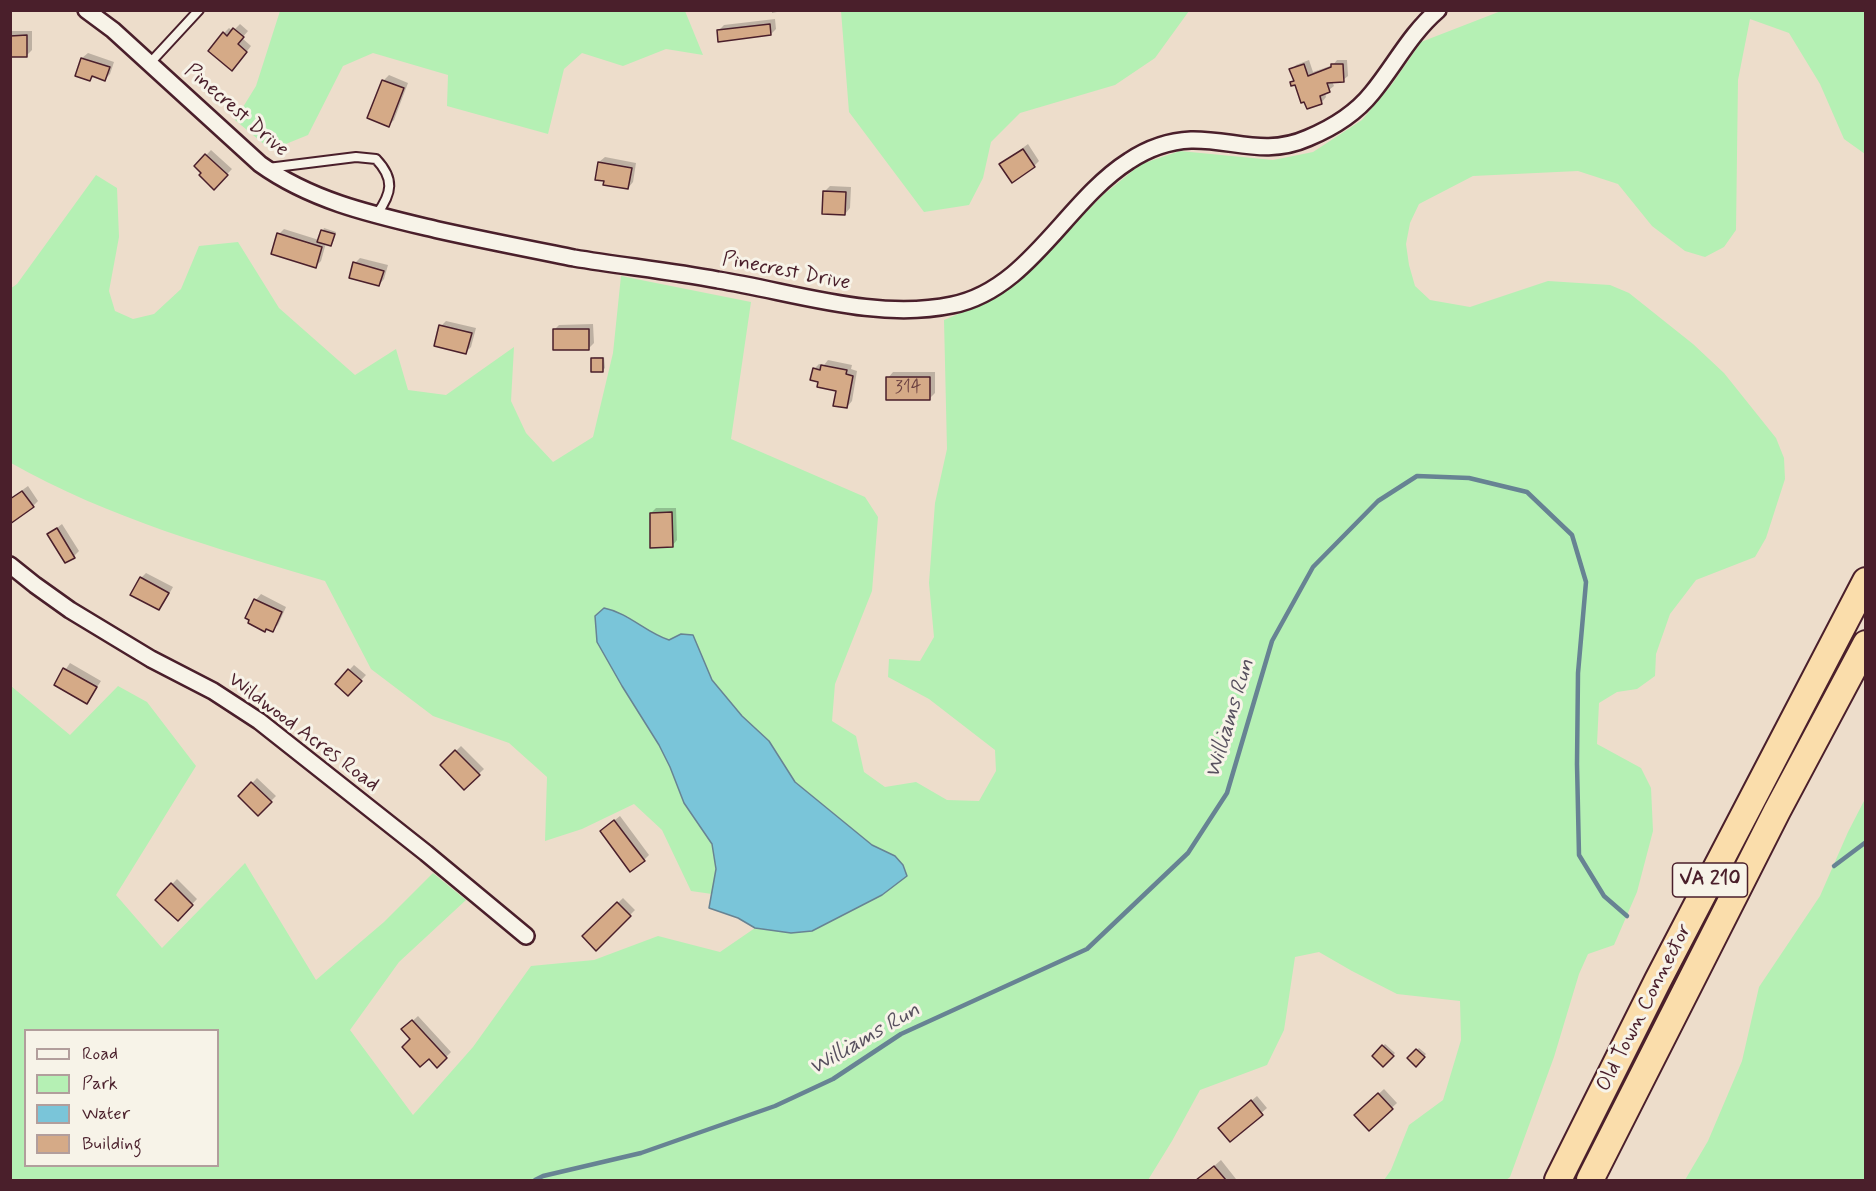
<!DOCTYPE html>
<html>
<head>
<meta charset="utf-8">
<style>
  body { margin:0 }
  #map { position:relative; width:1876px; height:1191px; overflow:hidden; background:#edddcb; font-family:Mynerve,sans-serif }
  canvas { display:block }
  .frame { position:absolute; inset:0; border:12px solid #4a1f2b; pointer-events:none }
  .legend { position:absolute; left:24px; top:1029px; width:195px; height:138px; box-sizing:border-box; background:#f7f3e8; border:2px solid #b29e9c; margin:0; padding:8px 10px; list-style:none; font-size:18px; color:#4a1f2b }
  .legend li { display:flex; align-items:center; gap:12px; height:30px }
  .legend b { width:30px; border:2px solid #b29e9c }
</style>
</head>
<body>
<div id="map">
<canvas width="1876" height="1191"></canvas>
<div class="frame"></div>
<ul class="legend">
<li><b style="height:8px;background:#f7f3e8"></b>Road</li>
<li><b style="height:16px;background:#b5f0b4"></b>Park</li>
<li><b style="height:16px;background:#7ac5d9"></b>Water</li>
<li><b style="height:16px;background:#d5aa87"></b>Building</li>
</ul>
</div>
<script>
const ctx = document.querySelector('canvas').getContext('2d');
ctx.lineJoin = 'round';
function fillPath(path, color) {
  ctx.fillStyle = color;
  ctx.fill(path, 'evenodd');
}
function trace(path, color, width, dash) {
  ctx.strokeStyle = color;
  ctx.lineWidth = width;
  ctx.lineCap = dash ? 'butt' : 'round';
  ctx.setLineDash(dash || []);
  ctx.stroke(path);
}
function write(font, color, halo, rows, align = 'center') {
  ctx.font = font + ' Mynerve,sans-serif';
  ctx.lineWidth = 6;
  ctx.setLineDash([]);
  ctx.textBaseline = 'middle';
  ctx.strokeStyle = halo;
  ctx.fillStyle = color;
  for (const [text, x, y, turn = 0] of rows) {
    ctx.save();
    ctx.translate(x, y);
    ctx.rotate((+turn || 0) * Math.PI / 180);
    ctx.textAlign = isNaN(turn) ? turn : align;
    if (halo) ctx.strokeText(text, 0, 0);
    ctx.fillText(text, 0, 0);
    ctx.restore();
  }
}
const green = new Path2D(`
  M280,11h405l18,44 -37,-6 -43,17 -41,-13 -18,16 -16,65 -101,-28 1,-31 -75,-22 -30,13 -35,69 -37,15 -36,-30 21,-34z
  M841,11v-1l348,1 -34,47 -40,27 -95,28 -29,29 -8,36 -14,27 -45,7 -75,-100z
  M1501,11h364v143l-21,-15 -24,-55 -31,-51 -39,-14 -12,61 -2,150 -12,17 -19,10 -20,-6 -33,-25 -34,-42 -40,-13 -105,5 -54,28 -9,19 -4,21 3,21 6,21 15,14 40,7 78,-26 62,4 19,8 64,51 31,29 52,65 8,20 1,21 -19,59 -11,19 -59,23 -26,34 -14,40 -1,22 -18,13 -20,3 -18,11 -2,41 44,24 10,20 2,43 -16,61 -23,53 -26,9 -9,20 -25,83 -44,120 -4,3h-122l7,-10 18,-45 34,-25 18,-60 -1,-39 -63,-7 -45,-23 -33,-19 -24,5 -11,73 -17,35 -67,25 -28,51 -24,39h-1137v-494l59,49 48,-49 29,16 49,64 -80,129 46,53 83,-85 71,117 68,-58 49,-49 33,27 -67,62 -49,68 63,85 60,-68 58,-81 63,-6 64,-24 62,16 35,-24 36,5 104,-77 -23,-11 -77,-63 -26,-41 -27,-25 -30,-36 -31,-46 -12,6 -22,-9 -20,-15 -5,70 37,59 11,22 14,36 28,41 4,25 -4,25 -21,-3 -29,-61 -28,-26 -52,25 -37,12 2,-64 -38,-34 -76,-27 -62,-47 -46,-88c-107,-32 -217,-63 -314,-118l-1,-174 7,-5 79,-109 21,13 2,49 -10,54 6,20 18,8 21,-5 27,-25 18,-43 39,-4 41,66 76,67 41,-26 12,41 38,5 68,-48 -3,54 15,32 27,29 40,-25 20,-84 8,-77 130,26 -20,137 134,58 13,20 -6,74 -37,93 -3,37 24,15 8,36 21,15 31,-5 31,18 32,1 17,-30 -1,-21 -66,-51 -41,-22 1,-18 31,2 14,-24 -5,-54 6,-80 12,-54 -3,-129 50,-21 49,-43 60,-61 38,-31 39,-13 93,9 40,-8 49,-32 30,-36 29,-42zM26,1030h192v136h-192z
  M1865,799v381h-180l23,-39 34,-80 17,-74 61,-91 28,-64z`);
const water = new Path2D(`
  M604,608c25,5 41,24 65,32l12,-6 12,1 19,45 30,36 27,25 26,41 77,63 23,11 8,9 4,11 -25,19 -70,36 -21,2 -36,-5 -17,-10 -29,-10 7,-39 -4,-25 -28,-41 -14,-36 -11,-22 -37,-59 -25,-44 -2,-26z`);
const shadow = new Path2D(`
  M772,10h15l-15,3z
  M775,19l1,10 -5,5 -53,-3 6,-6z
  M240,24l8,7 -6,7 9,8 -14,18 -13,-31 5,-5 4,3z
  M10,31h22v19l-5,5h-17z
  M88,53l26,9 -4,12 -5,5 -11,-4 -4,4 -13,-4 5,-17z
  M1309,60l4,12 20,-7 4,-5h10l1,16 -5,4 -11,1 2,5 -9,7 1,4 -4,5 -14,5 -12,-23 -4,-2 3,-2 -4,-10 5,-5z
  M389,75l19,8 -14,37 -5,5 -6,-44z
  M1028,144l11,17 -5,5 -33,-2z
  M211,150l21,19 -18,19 -18,-22z
  M605,157l31,6 -3,19 -5,6 -29,-26z
  M830,186l21,1 -1,21 -5,6 -20,-23z
  M324,228l12,4 -3,10 -2,2 -5,-1 -5,18 -5,5 -37,-32 5,-5 35,11z
  M360,258l28,7 -4,14 -5,6 -24,-22z
  M446,321l30,7 -5,19 -5,5 -25,-26z
  M593,324l1,19 -6,6 -34,-19 5,-5z
  M594,357h10l1,11 -3,3 -10,-12z
  M828,360l24,5 -1,4 6,2 -5,30 -5,6 -9,-17 -18,-9 -6,-12 5,-5 5,1z
  M893,372h42v21l-5,5 -42,-20z
  M28,486l10,15 -5,5 -23,-7z
  M656,508h20l1,32 -5,6 -21,-33z
  M62,524l17,27 -5,5 -25,-22z
  M146,573l27,14 -9,16 -5,5 -18,-30z
  M261,594l25,13 -8,18 -6,5 -25,-13 9,-17z
  M70,663l31,18 -14,21 -31,-18z
  M354,665l12,10 -18,19 -11,-11z
  M461,746l23,23 -20,19 -22,-23z
  M257,778l19,18 -18,18 -18,-18z
  M620,816l29,39 -5,5 -37,-34z
  M177,879l20,20 -19,20 -21,-19z
  M623,898l12,12 -39,39 -12,-13z
  M418,1016l33,36 -14,14 -33,-37z
  M1385,1044l10,9 -12,12 -9,-9z
  M1419,1048l7,6 -10,11 -7,-7z
  M1384,1089l13,14 -28,26 -13,-14z
  M1257,1096l10,12 -37,32 -5,-17z
  M1221,1160l15,19 -2,1h-36z`);
const stream = new Path2D(`
  M1834,866l32,-24
  M535,1180l8,-4 98,-23 134,-47 58,-27 68,-45 186,-85 101,-96 39,-60 45,-152 41,-74 65,-66 39,-25 52,2 58,14 45,43 14,47 -8,91 -1,91 2,91 25,41 23,20`);
const building = new Path2D(`
  M770,24l1,11 -53,7 -1,-12z
  M233,28l11,9 -6,7 9,8 -15,19 -24,-20 15,-19 4,4z
  M27,35v22h-17v-21z
  M81,58l29,9 -5,14 -13,-5 -2,5 -15,-5z
  M1304,64l4,12 23,-9v-3h12l1,18 -17,1 3,9 -10,4 2,8 -15,5 -3,-7 -3,1 -6,-18 -4,1 -1,-4 4,-1 -5,-12z
  M382,80l22,8 -15,39 -22,-9z
  M1023,149l12,18 -23,16 -13,-19z
  M205,154l23,21 -14,15 -15,-15 2,-2 -7,-7z
  M598,162l34,6 -4,21 -25,-4 1,-4 -9,-1z
  M823,191l23,1 -1,23 -23,-1z
  M321,230l14,4 -4,12 -14,-4z
  M277,233l45,14 -6,21 -45,-14z
  M353,262l31,9 -5,15 -30,-8z
  M439,325l33,8 -6,21 -32,-8z
  M553,329h36v21h-36z
  M591,358h12v14h-12z
  M821,365l26,5 -1,4 7,2 -6,32 -14,-2 3,-15 -19,-4 1,-5 -8,-2 3,-12 7,2z
  M886,377h44v23h-44z
  M22,491l12,16 -24,17v-25z
  M672,512l1,35 -23,1v-35z
  M57,528l18,30 -10,5 -18,-29z
  M140,577l29,16 -10,17 -29,-15z
  M254,599l28,13 -9,20 -7,-3 -1,3 -17,-9 1,-3 -4,-2z
  M63,668l34,19 -10,17 -33,-19z
  M348,669l14,12 -14,15 -13,-12z
  M455,750l25,25 -16,15 -24,-25z
  M251,782l21,20 -14,14 -20,-20z
  M614,820l31,41 -15,11 -30,-41z
  M171,883l22,22 -15,16 -23,-21z
  M617,902l14,14 -35,35 -14,-15z
  M412,1020l35,38 -10,10 -8,-9 -9,8 -18,-20 8,-8 -9,-10z
  M1382,1045l12,11 -11,11 -11,-11z
  M1416,1049l9,8 -9,10 -9,-9z
  M1378,1093l15,16 -24,22 -15,-16z
  M1251,1100l12,15 -33,27 -12,-14z
  M1214,1166l12,14h-30z`);
const service = new Path2D(`
  M150,63l49,-53
  M268,168l88,-11 20,2c19,20 16,34 1,55`);
const minor = new Path2D(`
  M86,10l27,20 147,134c53,38 115,51 178,66 45,10 91,19 136,28 48,8 96,13 144,22 75,12 158,41 234,25 77,-15 114,-104 177,-144 18,-12 40,-20 62,-21 42,-1 74,17 117,-2 24,-10 48,-25 64,-45 23,-28 38,-59 66,-83
  M10,565l25,20 35,25 81,49 62,32 46,30 167,132 100,83`);
const trunk = new Path2D(`
  M1558,1180l100,-200 208,-399
  M1590,1180l187,-369 89,-167`);
const numberNames = [
  ["314",908,388]
];
const shields = [
  [1710,880,75]
];
const shieldNames = [
  ["VA 210",1710,880]
];
const streetNames = [
  ["Pinecrest Drive",236,111,41],
  ["Pinecrest Drive",786,272,11],
  ["Wildwood Acres Road",303,733,37],
  ["Old Town Connector",1645,1008,-63]
];
const waterNames = [
  ["Williams Run",1231,719,-73],
  ["Williams Run",865,1040,-30]
];
fillPath(green, '#b5f0b4');
fillPath(water, '#7ac5d9');
trace(water, '#678393', 1.5);
fillPath(shadow, '#0003');
trace(stream, '#678393', 4.5);
fillPath(building, '#d5aa87');
trace(building, '#4a1f2b', 1.5);
trace(service, '#4a1f2b', 12);
trace(minor, '#4a1f2b', 20);
trace(trunk, '#4a1f2b', 30);
trace(service, '#f7f3e8', 8);
trace(minor, '#f7f3e8', 15);
trace(trunk, '#faddab', 26);
write('18px', '#6d4242', null, numberNames);
for (const [x, y, w] of shields) {
  const box = new Path2D();
  box.roundRect(x - w / 2, y - 17, w, 34, 4.5);
  ctx.fillStyle = '#f7f3e8';
  ctx.fill(box);
  trace(box, '#4a1f2b', 1.5);
}
write('bold 20px', '#4a1f2b', null, shieldNames);
write('21px', '#4a1f2b', '#f7f3e8', streetNames);
write('italic 22px', '#58515f', '#f7f3e8', waterNames);
</script>
</body>
</html>
